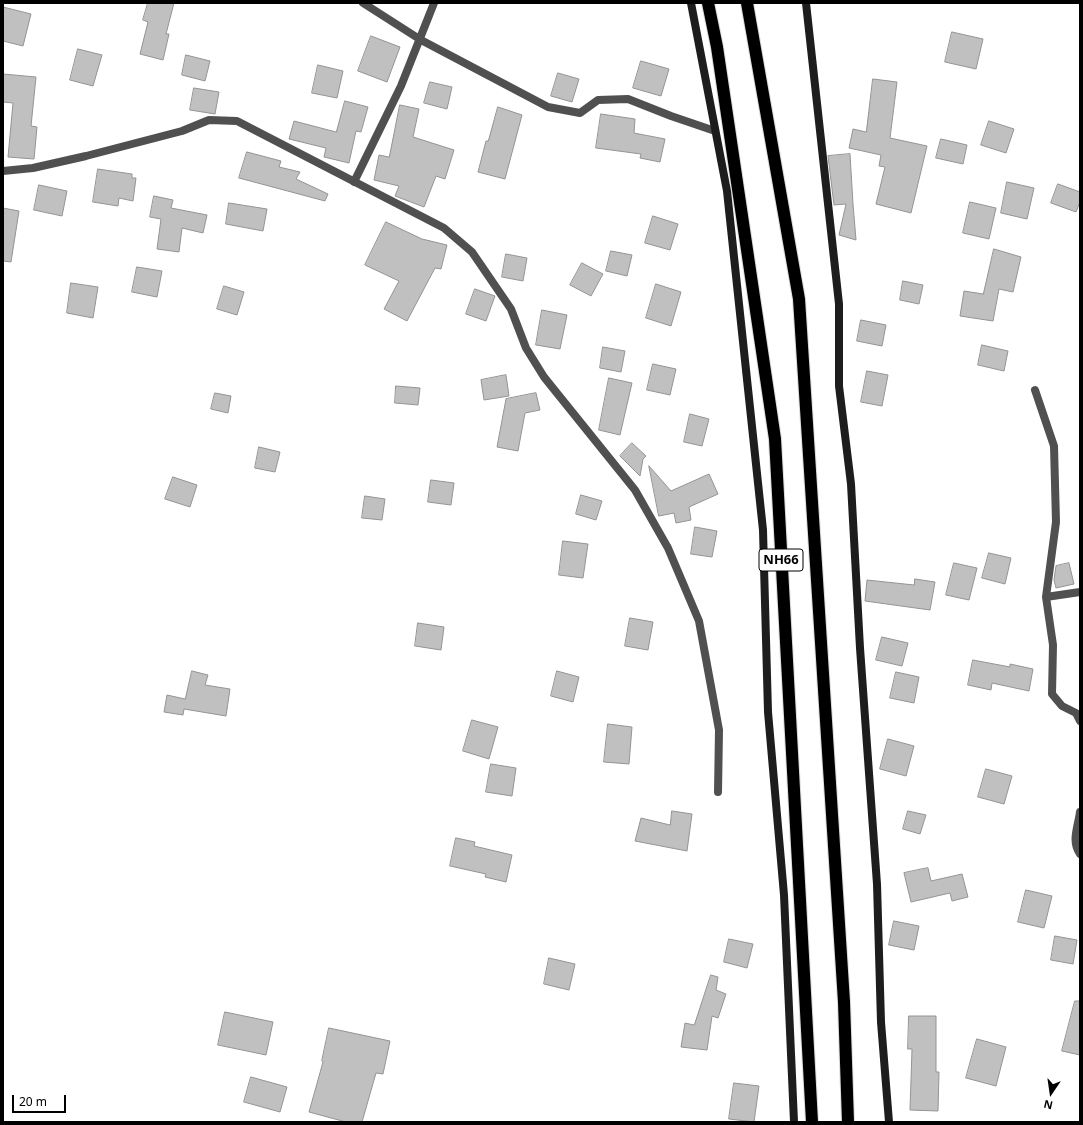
<!DOCTYPE html>
<html>
<head>
<meta charset="utf-8">
<style>
  body { margin:0 }
  #map { position:relative; width:1083px; height:1125px; overflow:hidden; background:#fff; font-family:"Noto Sans",sans-serif }
  canvas { display:block }
  .frame { position:absolute; inset:0; border:4px solid #000; pointer-events:none }
  .north { position:absolute; left:1031px; top:1073px; width:40px; height:40px; -webkit-text-stroke:3px #fff; paint-order:stroke; rotate:193deg; font-size:11px; font-weight:700; line-height:16px; text-align:center; color:#000 }
  .north::after { content:''; display:block; margin:auto; width:14px; height:18px; background:#000; clip-path:polygon(50% 0,100% 100%,50% 72%,0 100%) }
  .scale { position:absolute; left:12px; top:1095px; width:54px; height:18px; box-sizing:border-box; border:2px solid #000; border-top:0; padding-left:5px; font-size:12px; line-height:14px; white-space:nowrap; color:#000; -webkit-text-stroke:3px #fff; paint-order:stroke }
</style>
</head>
<body>
<div id="map">
<canvas width="1083" height="1125"></canvas>
<div class="frame"></div>
<div class="north">N</div>
<div class="scale">20 m</div>
</div>
<script>
const ctx = document.querySelector('canvas').getContext('2d');
ctx.lineJoin = 'round';
function fillPath(path, color) {
  ctx.fillStyle = color;
  ctx.fill(path, 'evenodd');
}
function trace(path, color, width, dash) {
  ctx.strokeStyle = color;
  ctx.lineWidth = width;
  ctx.lineCap = dash ? 'butt' : 'round';
  ctx.setLineDash(dash || []);
  ctx.stroke(path);
}
function write(font, color, halo, rows, align = 'center') {
  ctx.font = font + ' "Noto Sans",sans-serif';
  ctx.lineWidth = 3;
  ctx.setLineDash([]);
  ctx.textBaseline = 'middle';
  ctx.strokeStyle = halo;
  ctx.fillStyle = color;
  for (const [text, x, y, turn = 0] of rows) {
    ctx.save();
    ctx.translate(x, y);
    ctx.rotate((+turn || 0) * Math.PI / 180);
    ctx.textAlign = isNaN(turn) ? turn : align;
    if (halo) ctx.strokeText(text, 0, 0);
    ctx.fillText(text, 0, 0);
    ctx.restore();
  }
}
const building = new Path2D(`
  M148,3h26l-8,31h3l-6,26 -23,-6 8,-32 -5,-2z
  M3,7l28,7 -8,32 -20,-5z
  M952,32l31,7 -7,30 -31,-7z
  M371,36l29,11 -13,35 -29,-11z
  M78,49l24,6 -9,31 -23,-6z
  M186,55l24,6 -5,20 -23,-6z
  M641,61l28,8 -8,27 -28,-8z
  M318,65l25,6 -6,27 -25,-5z
  M558,73l21,6 -7,23 -21,-6z
  M3,74l33,3 -5,49 6,1 -3,32 -26,-2 5,-54 -10,-1z
  M873,79l24,3 -7,56 37,8 -16,67 -35,-9 9,-37 -6,-1 2,-11 -32,-7 4,-19 13,3z
  M430,82l22,5 -5,22 -23,-6z
  M194,88l25,4 -4,22 -25,-4z
  M345,101l23,6 -7,25 -5,-1 -7,32 -25,-6 2,-9 -37,-9 5,-18 42,11z
  M400,105l19,4 -6,28 41,13 -9,29 -9,-3 -12,31 -29,-11 4,-10 -25,-6 5,-25 10,2z
  M498,107l24,8 -17,64 -27,-7 8,-31h2z
  M601,114l34,5 -1,14 31,6 -5,23 -20,-4 1,-4 -45,-6z
  M989,121l25,8 -8,24 -25,-8z
  M941,139l26,6 -4,19 -27,-6z
  M247,152l34,9 -2,6 21,5 -4,7 32,15 -3,7 -86,-23z
  M850,154l3,50 3,36 -17,-5 7,-31 -12,1 -6,-49z
  M98,169l34,5v4h4l-3,23 -14,-3 -1,8 -25,-4z
  M1007,182l27,6 -7,31 -26,-6z
  M1058,184l22,8v10l-4,10 -25,-9z
  M39,185l28,6 -5,25 -28,-6z
  M154,196l19,4 -2,8 36,7 -4,18 -21,-5 -3,24 -22,-3 4,-30 -11,-2z
  M970,202l26,6 -7,31 -26,-6z
  M229,203l38,6 -4,22 -37,-7z
  M3,208l16,3 -8,51 -8,-1z
  M653,216l25,8 -8,26 -25,-7z
  M386,222l36,17 25,6 -6,24 -6,-1 -28,53 -23,-12 15,-28 -34,-16z
  M994,249l27,8 -8,35 -14,-3 -6,32 -33,-5 4,-25 19,3z
  M611,251l21,4 -5,21 -21,-5z
  M506,254l21,4 -4,23 -21,-4z
  M582,263l21,11 -12,22 -21,-11z
  M137,267l25,4 -5,26 -25,-5z
  M903,281l20,4 -4,19 -19,-4z
  M71,283l27,4 -5,31 -26,-5z
  M656,284l25,8 -10,34 -25,-8z
  M224,286l20,6 -7,23 -20,-6z
  M475,289l20,7 -9,25 -20,-7z
  M542,310l25,5 -7,34 -24,-4z
  M861,320l25,5 -4,21 -25,-5z
  M982,345l26,6 -4,20 -26,-6z
  M603,347l22,4 -4,21 -21,-4z
  M653,364l23,5 -6,26 -23,-5z
  M867,371l21,4 -6,31 -21,-4z
  M506,375l3,21 -25,4 -3,-20z
  M609,378l23,5 -12,52 -21,-5z
  M396,386l24,2 -2,17 -23,-2z
  M215,393l16,3 -3,17 -17,-4z
  M536,393l4,17 -15,3 -7,38 -21,-4 9,-48z
  M690,414l19,5 -7,27 -18,-4z
  M632,443l14,13 -3,3 -3,17 -20,-20z
  M259,447l21,5 -5,20 -20,-4z
  M649,466l22,25 38,-17 9,20 -29,13 2,13 -15,3 -2,-10 -15,3z
  M173,477l24,8 -7,22 -25,-8z
  M431,480l23,3 -3,22 -23,-3z
  M581,495l21,6 -6,19 -20,-6z
  M365,496l20,3 -3,21 -20,-2z
  M695,527l22,4 -5,26 -21,-3z
  M563,541l25,3 -5,34 -24,-3z
  M989,553l22,5 -6,26 -23,-6z
  M954,563l23,5 -8,32 -23,-5z
  M1069,563l5,21 -18,4 -2,-8 2,-14z
  M915,579l20,3 -5,28 -65,-9 2,-21 47,5z
  M630,618l23,4 -5,28 -23,-4z
  M418,623l26,4 -3,23 -26,-4z
  M882,637l26,6 -6,23 -26,-6z
  M973,660l37,7v-3l23,5 -4,22 -37,-8 -1,7 -23,-5z
  M192,671l16,4 -3,10 25,4 -4,27 -42,-7 -1,6 -19,-3 3,-17 18,4z
  M557,671l22,6 -6,25 -22,-6z
  M896,672l23,5 -5,26 -24,-5z
  M472,720l26,7 -9,32 -26,-8z
  M608,724l24,3 -3,37 -25,-2z
  M888,739l26,7 -8,30 -26,-7z
  M491,764l25,4 -4,28 -26,-4z
  M986,769l26,7 -8,28 -26,-7z
  M672,811l20,3 -5,37 -52,-10 6,-23 29,7z
  M908,811l18,4 -6,19 -17,-5z
  M456,838l19,4 -1,4 38,9 -6,27 -21,-5 1,-3 -36,-8z
  M928,868l3,13 31,-7 6,23 -16,4 -2,-8 -39,9 -7,-29z
  M1026,890l26,6 -8,32 -26,-6z
  M894,921l25,5 -5,24 -25,-5z
  M1055,936l22,4 -4,24 -22,-4z
  M729,939l24,5 -6,24 -23,-6z
  M549,958l26,6 -6,26 -25,-6z
  M711,975l7,2 -2,13 10,4 -8,24 -6,-2 -5,34 -26,-3 4,-24 9,2z
  M1075,1001h5v54l-18,-4z
  M225,1012l48,10 -7,33 -48,-10z
  M909,1016h27v56h3l-1,39 -28,-1 2,-61h-4z
  M329,1028l61,13 -7,33 -7,-1 -14,49h-16l-37,-10 14,-50 -1,-1z
  M977,1039l29,8 -10,39 -30,-8z
  M251,1077l36,10 -7,25 -36,-10z
  M734,1083l25,3 -5,36 -25,-3z`);
const street = new Path2D(`
  M363,3l58,37 127,67 32,6 18,-13 30,-1 43,17 44,15
  M3,171l30,-3 53,-12 96,-25 27,-11 28,1 207,107 28,24 39,57 15,39 18,29 91,113 33,58 31,73 20,109 -1,62
  M354,182l47,-96 33,-83
  M1035,390l19,56 2,76 -10,75 7,48 -1,49 10,12 14,7 4,8
  M1046,597l34,-5
  M1080,812c-2,15 -9,29 0,42`);
const secondary = new Path2D(`
  M691,3l36,188 36,339 5,182 16,183 10,227
  M806,3l33,301v82l12,98 9,164 17,236 4,138 8,100`);
const highway = new Path2D(`
  M708,3l9,44 58,392 37,683
  M747,3l52,296 45,703 4,120`);
const shields = [
  [781,560,44]
];
const shieldNames = [
  ["NH66",781,560]
];
fillPath(building, '#c0c0c0');
trace(building, '#949494', 1);
trace(highway, '#dbdbdb', 14);
trace(street, '#505050', 8);
trace(secondary, '#1d1d1d', 8);
trace(highway, '#000', 12);
for (const [x, y, w] of shields) {
  const box = new Path2D();
  box.roundRect(x - w / 2, y - 11, w, 22, 3);
  ctx.fillStyle = '#fff';
  ctx.fill(box);
  trace(box, '#000', 1);
}
write('bold 13px', '#000', null, shieldNames);
</script>
</body>
</html>
